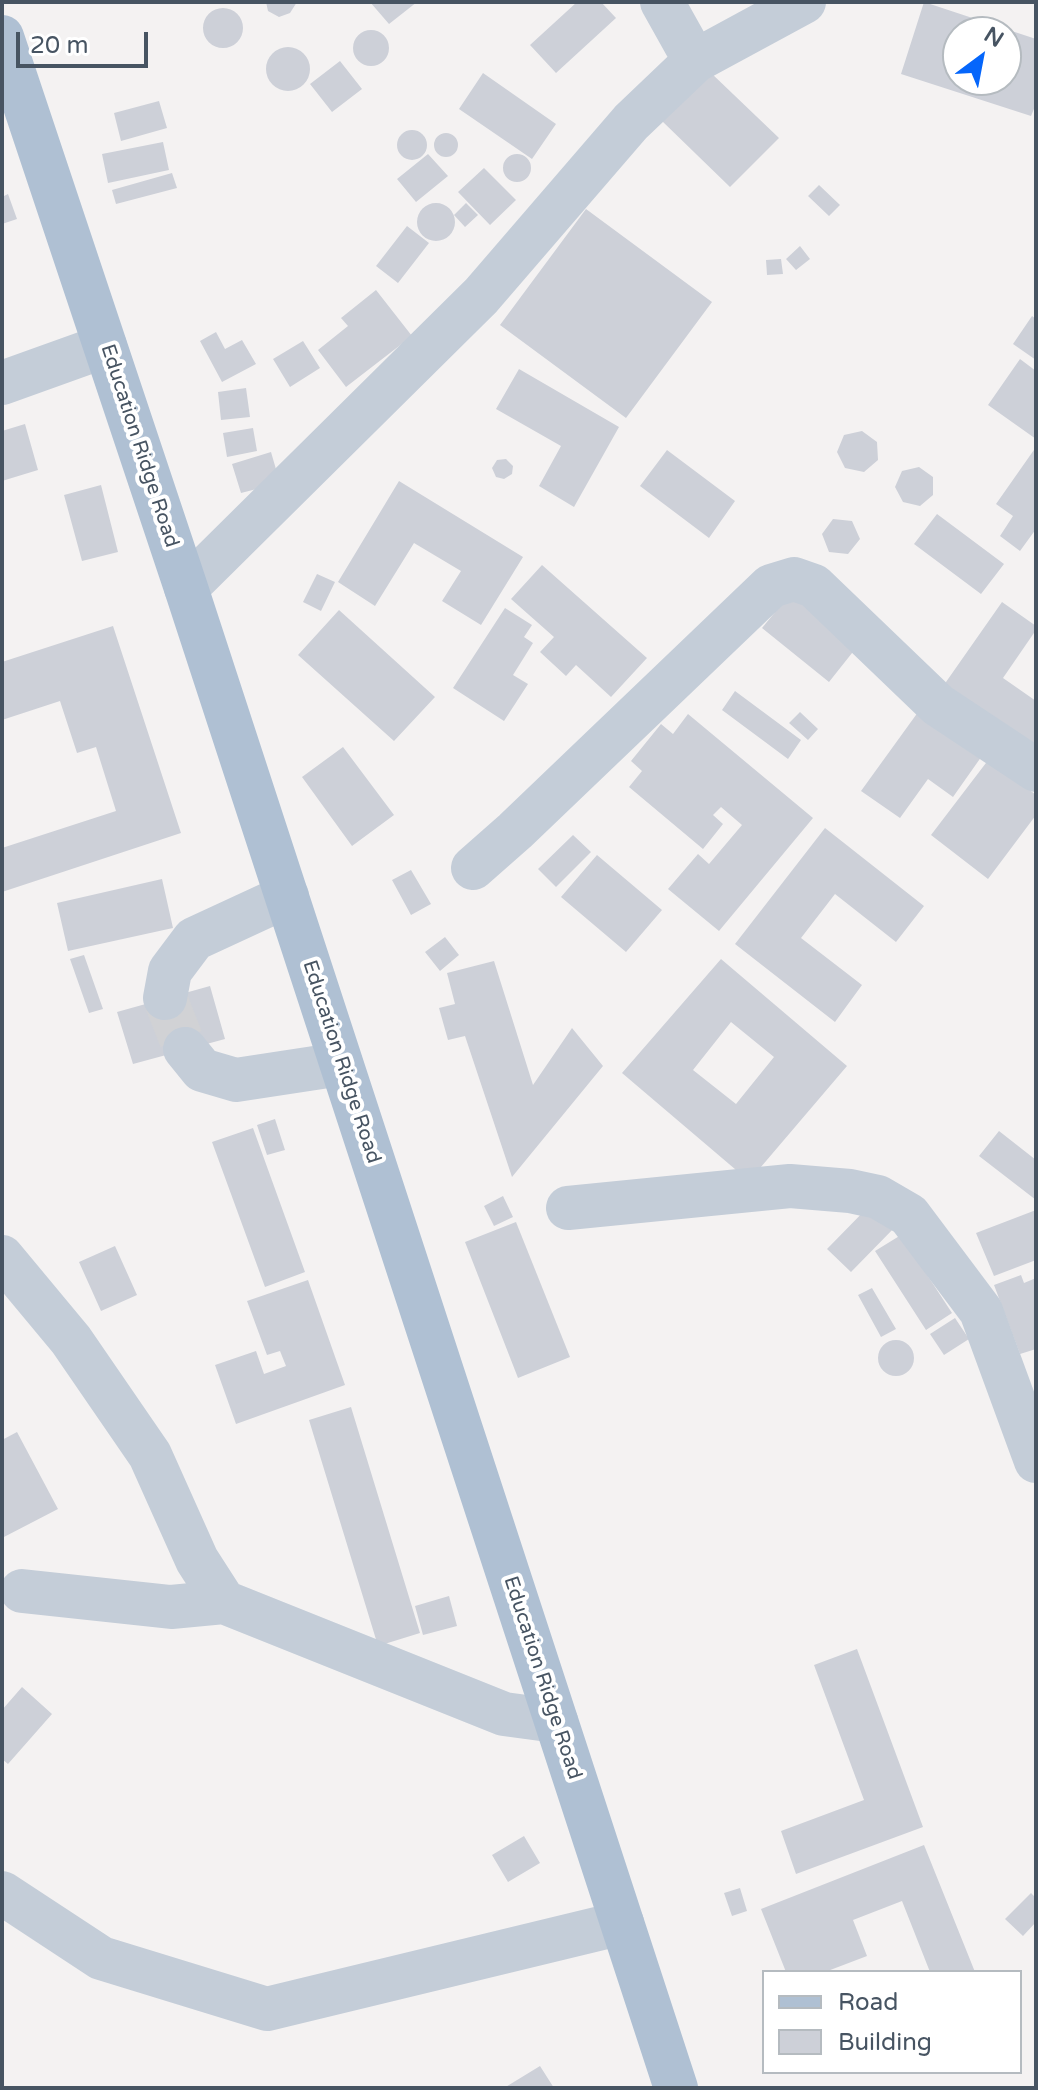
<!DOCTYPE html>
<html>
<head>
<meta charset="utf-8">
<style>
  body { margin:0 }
  #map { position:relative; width:1038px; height:2090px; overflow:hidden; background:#f4f2f2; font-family:"Varela Round",sans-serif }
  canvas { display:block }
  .frame { position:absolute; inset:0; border:4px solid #475462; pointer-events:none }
  .legend { position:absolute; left:762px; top:1970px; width:260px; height:104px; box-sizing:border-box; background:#fff; border:2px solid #b5bbc0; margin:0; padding:10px 14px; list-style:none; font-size:24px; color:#475462 }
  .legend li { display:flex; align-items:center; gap:16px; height:40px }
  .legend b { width:40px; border:2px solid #b5bbc0 }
  .north { position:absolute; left:942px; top:16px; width:80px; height:80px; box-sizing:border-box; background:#fff; border:2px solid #b5bbc0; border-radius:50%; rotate:32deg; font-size:22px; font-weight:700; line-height:32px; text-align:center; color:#475462 }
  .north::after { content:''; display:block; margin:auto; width:28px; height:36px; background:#0566fb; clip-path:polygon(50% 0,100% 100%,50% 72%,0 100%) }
  .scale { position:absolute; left:16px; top:32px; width:132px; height:36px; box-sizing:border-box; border:4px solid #475462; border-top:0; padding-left:10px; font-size:24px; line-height:28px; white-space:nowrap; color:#475462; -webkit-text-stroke:6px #fff; paint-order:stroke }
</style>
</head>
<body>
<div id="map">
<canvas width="1038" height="2090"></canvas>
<div class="frame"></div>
<ul class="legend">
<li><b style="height:10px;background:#afc0d3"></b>Road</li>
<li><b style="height:22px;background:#cdd0d8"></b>Building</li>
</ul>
<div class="north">N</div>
<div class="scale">20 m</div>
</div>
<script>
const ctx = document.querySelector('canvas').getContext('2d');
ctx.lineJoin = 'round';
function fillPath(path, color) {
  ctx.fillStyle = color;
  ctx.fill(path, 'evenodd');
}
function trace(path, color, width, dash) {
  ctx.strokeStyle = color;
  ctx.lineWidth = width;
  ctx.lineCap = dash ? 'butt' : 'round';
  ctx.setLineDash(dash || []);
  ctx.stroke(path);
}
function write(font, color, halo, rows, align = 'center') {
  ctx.font = font + ' "Varela Round",sans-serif';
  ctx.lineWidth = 8;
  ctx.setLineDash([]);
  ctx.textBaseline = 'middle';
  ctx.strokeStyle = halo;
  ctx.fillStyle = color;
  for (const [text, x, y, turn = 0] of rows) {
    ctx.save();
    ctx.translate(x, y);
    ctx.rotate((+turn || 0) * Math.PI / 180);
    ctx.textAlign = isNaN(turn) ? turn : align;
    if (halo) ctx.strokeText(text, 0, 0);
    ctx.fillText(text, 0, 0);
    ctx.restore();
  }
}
const building = new Path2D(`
  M266,2h31l-7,11 -11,4 -11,-6z
  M370,2h47l-28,22z
  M577,2h24l15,16 -60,55 -26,-28z
  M924,2l112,37v65l-5,12 -130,-42zM958,32h48v48h-48z
  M203 28a20 20 0 1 1 40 0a20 20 0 1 1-40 0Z
  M353 48a18 18 0 1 1 36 0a18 18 0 1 1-36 0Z
  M266 69a22 22 0 1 1 44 0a22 22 0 1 1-44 0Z
  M340,61l22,28 -30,23 -22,-28z
  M710,72l69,66 -49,49 -68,-66z
  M483,73l73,51 -24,35 -73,-50z
  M159,101l8,27 -46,13 -7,-28z
  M397 145a15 15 0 1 1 30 0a15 15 0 1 1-30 0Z
  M434 145a12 12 0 1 1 24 0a12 12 0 1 1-24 0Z
  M163,142l6,28 -61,13 -6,-29z
  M428,154l20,22 -32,26 -19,-23z
  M503 168a14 14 0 1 1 28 0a14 14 0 1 1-28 0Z
  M484,168l32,32 -26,25 -32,-33z
  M172,173l5,15 -61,16 -4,-14z
  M819,185l21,20 -11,11 -21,-20z
  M8,194l9,25 -15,5v-27z
  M466,203l12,12 -13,12 -11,-12z
  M417 222a19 19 0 1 1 38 0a19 19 0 1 1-38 0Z
  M586,209l126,93 -86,116 -126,-93z
  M407,226l22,17 -31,40 -22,-17z
  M800,246l10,13 -14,11 -10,-11z
  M781,259l2,15 -16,1 -1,-15z
  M376,290l36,46 -66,51 -28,-37 30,-24 -7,-8z
  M1032,316l4,3v41l-23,-16z
  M216,332l9,17 17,-9 14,24 -34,18 -22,-41z
  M303,341l17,27 -30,19 -17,-28z
  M1020,359l16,12v68l-48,-34z
  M519,369l100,58 -45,80 -35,-21 22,-40 -65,-37z
  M246,388l4,29 -29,3 -3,-28z
  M25,424l13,46 -36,11v-50z
  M253,428l4,23 -30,6 -4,-24z
  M862,431l15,11 1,18 -14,12 -19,-4 -8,-16 7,-17z
  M1036,447v82l-16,22 -20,-15 13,-20 -17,-12z
  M667,450l68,51 -26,37 -69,-52z
  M271,452l9,31 -39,10 -9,-29z
  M506,459l7,7 -1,8 -8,5 -8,-2 -4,-9 5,-8z
  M919,467l14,10v18l-13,11 -17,-4 -8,-15 7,-16z
  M399,481l124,76 -42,68 -39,-24 19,-30 -47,-28 -39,63 -37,-24z
  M101,485l17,67 -36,9 -18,-66z
  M937,514l67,50 -23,30 -67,-50z
  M833,519l19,2 8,18 -12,15 -19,-2 -7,-18z
  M542,565l105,93 -36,39 -35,-32 -10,11 -26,-24 14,-15 -43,-38z
  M317,574l18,8 -14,29 -18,-9z
  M790,594l66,54 -27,34 -67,-54z
  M1002,602l34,24v4l-33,48 33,23v59l-97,-68z
  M505,608l27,17 -8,12 9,6 -20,32 15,9 -24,37 -51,-33z
  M339,610l96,87 -41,44 -96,-86z
  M113,626l68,207 -179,59v-44l114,-37 -20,-64 -19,6 -17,-52 -58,19v-58z
  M735,691l66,49 -13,19 -66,-49z
  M921,708l63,45 -31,44 -25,-18 -28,39 -39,-27z
  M800,712l18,17 -10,11 -19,-17z
  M688,714l125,104 -94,113 -51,-42 30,-35 11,10 33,-39 -21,-18 -8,8 10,9 -20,25 -74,-62 13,-16 -11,-10 30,-37 12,10z
  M343,747l51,68 -42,31 -50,-69z
  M989,759l47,36v20l-48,64 -57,-44z
  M825,828l99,78 -28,36 -61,-48 -34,44 61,47 -27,37 -100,-78z
  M573,835l18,17 -35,35 -18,-18z
  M597,855l65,55 -36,42 -65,-55z
  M411,870l20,34 -20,11 -19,-35z
  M162,879l11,49 -105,23 -11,-48z
  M445,937l14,18 -19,16 -15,-19z
  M84,955l19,54 -14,4 -19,-54z
  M721,959l126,107 -98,115 -127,-108zM731,1022l43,35 -38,47 -43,-34z
  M494,961l39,124 39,-57 31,38 -91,111 -47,-141 -17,4 -9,-32 16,-4 -8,-31z
  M210,986l15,53 -92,25 -16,-52z
  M275,1119l10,31 -18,5 -10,-30z
  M253,1128l52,144 -40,15 -53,-145z
  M999,1131l37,29v40l-57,-44z
  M503,1196l10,21 -19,9 -10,-20z
  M873,1202l24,23 -46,47 -24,-23z
  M1036,1210v50l-42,16 -18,-43z
  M516,1222l54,135 -52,21 -53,-136z
  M901,1235l51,78 -26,17 -51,-79z
  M115,1246l22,49 -36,16 -22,-49z
  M1021,1275l3,8 12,-5v71l-16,5 -26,-69z
  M308,1280l37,105 -109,39 -21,-59 41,-14 8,23 22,-8 -6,-15 -13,4 -20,-54z
  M872,1288l24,41 -15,8 -23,-42z
  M955,1318l14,21 -25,16 -14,-21z
  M878 1358a18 18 0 1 1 36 0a18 18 0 1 1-36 0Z
  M351,1407l69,226 -42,13 -69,-226z
  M17,1432l41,77 -56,29v-98z
  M449,1596l8,30 -34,9 -8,-29z
  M857,1649l66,178 -127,47 -15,-43 83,-31 -50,-135z
  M22,1687l30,27 -44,50 -6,-5v-49z
  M524,1836l16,27 -32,19 -16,-27z
  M924,1845l51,127h-45l-28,-71 -49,19 14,36 -42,16h-39l-25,-63z
  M740,1888l7,23 -15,5 -8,-23z
  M1031,1893l5,5v24l-13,14 -18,-17z
  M540,2066l14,22h-50z`);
const minorTunnel = new Path2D(`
  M165,998l20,51`);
const minor = new Path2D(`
  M662,2l33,59
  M2,383l103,-37
  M186,588l295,-292 150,-174 64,-61 109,-59
  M473,868l42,-37 256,-245 23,-7 20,7 124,119 98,65
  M165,998l5,-27 24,-32 93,-43
  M185,1049l17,21 34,10 105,-16
  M568,1208l222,-22 60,5 28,6 31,18 72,96 55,150
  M2,1257l69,83 79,115 47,105 27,42 280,112 52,7
  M22,1591l149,16 53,-5
  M2,1893l99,65 166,51 355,-86`);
const major = new Path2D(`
  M2,37l184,551 490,1500`);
const streetNames = [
  ["Education Ridge Road",139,446,72],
  ["Education Ridge Road",341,1062,72],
  ["Education Ridge Road",542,1678,72]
];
fillPath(building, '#cdd0d8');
trace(minorTunnel, '#d1d2d5', 44, [44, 22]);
trace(minor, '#c4cdd8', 44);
trace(major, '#afc0d3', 44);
write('20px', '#475462', '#fff', streetNames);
</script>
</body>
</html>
